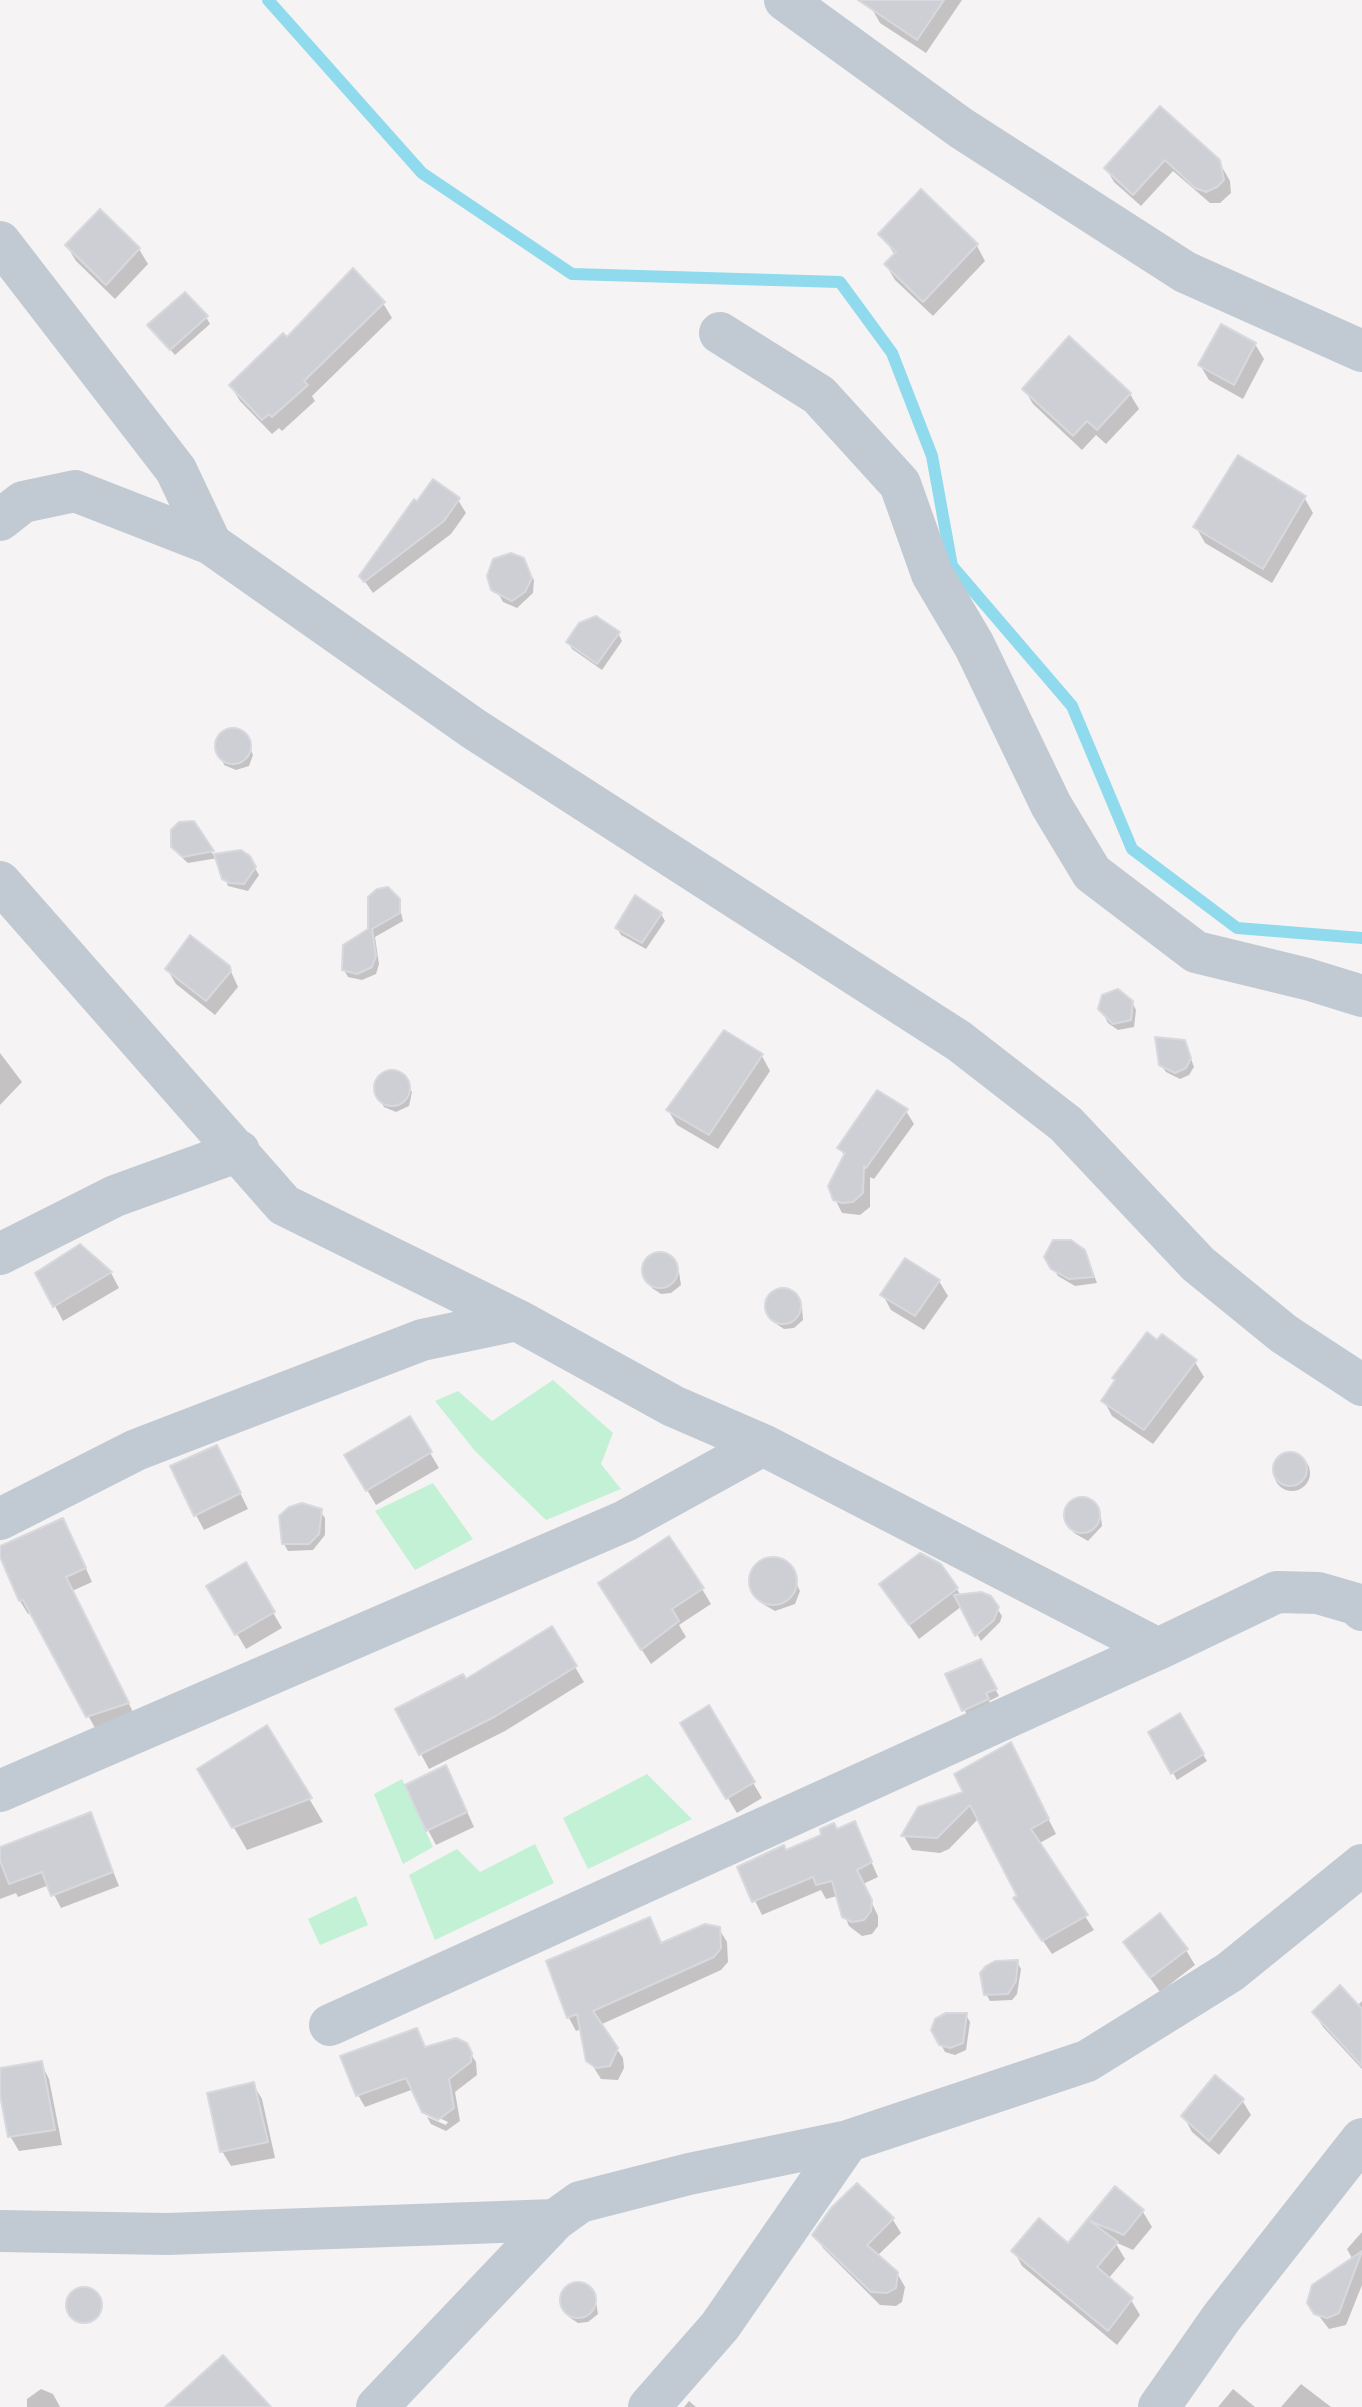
<!DOCTYPE html>
<html>
<head>
<meta charset="utf-8">
<style>
  body { margin:0 }
  canvas { display:block; background:#f5f3f3 }
</style>
</head>
<body>
<canvas width="1362" height="2407"></canvas>
<script>
const ctx = document.querySelector('canvas').getContext('2d');
ctx.lineJoin = 'round';
function fillPath(path, color) {
  ctx.fillStyle = color;
  ctx.fill(path, 'evenodd');
}
function trace(path, color, width, dash) {
  ctx.strokeStyle = color;
  ctx.lineWidth = width;
  ctx.lineCap = dash ? 'butt' : 'round';
  ctx.setLineDash(dash || []);
  ctx.stroke(path);
}
const green = new Path2D(`
  M553,1380l60,53 -12,31 20,25 -75,31 -71,-69 -40,-50 23,-10 34,30z
  M433,1483l40,56 -58,31 -40,-59z
  M647,1774l45,45 -104,50 -25,-51z
  M402,1779l31,68 -30,17 -29,-70z
  M535,1844l19,39 -119,57 -26,-65 48,-26 23,23z
  M356,1896l12,29 -48,20 -12,-26z`);
const shadow = new Path2D(`
  M876,0h86l-36,53 -46,-30 -9,-16z
  M1160,108l62,59 8,14 1,12 -11,10h-10l-37,-32 -32,35 -27,-24 -8,-14z
  M921,192l56,54 8,15 -52,55 -38,-36 -9,-15 9,-10 -14,-21z
  M67,246l72,3 9,15 -33,35 -39,-38z
  M383,303l9,15 -80,78 3,5 -33,30 -3,-3 -7,6 -32,-33 -9,-15 56,-46z
  M206,317l4,7 -35,31 -26,-30z
  M1255,344l9,15 -21,40 -34,-19 -9,-15z
  M1024,389l106,5 9,15 -33,35 -10,-9 -14,15 -49,-46z
  M1304,497l9,16 -41,70 -67,-40 -9,-16z
  M458,500l8,13 -15,21 -78,59 -12,-17z
  M523,560l11,20 -1,13 -16,15 -14,-6 -14,-26z
  M618,633l4,8 -20,29 -30,-21 -4,-7z
  M236,731l9,6 8,18 -4,11 -13,4 -12,-5 -7,-21 5,-9z
  M193,823l21,33 26,-4 9,6 10,17 -11,16 -20,-5 -10,-28 -30,5 -10,-9 -5,-7z
  M398,900l5,21 -28,16 4,27 -3,10 -14,6 -14,-3 -4,-7 26,-40z
  M661,914l4,7 -19,28 -25,-14 -4,-7z
  M229,967l9,20 -23,28 -39,-31 -9,-15z
  M1132,1002l4,8 -2,17 -16,3 -10,-7 -8,-15z
  M1188,1050l6,17 -5,8 -9,4 -14,-7 -5,-7z
  M0,1053l22,29 -22,23z
  M762,1056l8,15 -52,78 -41,-24 -9,-15z
  M391,1073l10,2 11,17 -3,14 -13,6 -12,-5 -4,-7 -1,-21z
  M906,1111l8,13 -40,55 -4,-2v30l-10,8 -18,-2 -7,-14 10,-42 -5,-9z
  M80,1246l31,27 8,15 -56,33 -25,-47z
  M666,1255l13,17 2,13 -10,8 -10,1 -9,-6 -7,-18 5,-12z
  M1046,1257l42,2 9,24 -22,3 -17,-10z
  M939,1281l9,15 -24,34 -33,-20 -8,-15z
  M785,1290l17,17 1,13 -9,8 -10,1 -9,-6 -7,-18 5,-12z
  M1195,1362l9,15 -51,67 -41,-28 -8,-15z
  M409,1418l30,50 -63,37 -29,-49z
  M1274 1473a18 18 0 1 1 36 0a18 18 0 1 1-36 0Z
  M225,1462l23,47 -44,21 -8,-15z
  M1089,1501l12,16 1,9 -14,15 -14,-8 -7,-18 7,-13z
  M320,1511l5,7v17l-12,15 -25,1 -4,-7z
  M70,1533l22,49 -20,9 63,125 -39,14 -64,-118 -4,2 -8,-13 -20,-49v-3z
  M773,1560l14,4 13,27 -5,13 -20,7 -12,-7 -14,-21 11,-19z
  M245,1565l37,63 -36,21 -37,-62z
  M881,1585l76,4 4,7 29,1 12,19 -2,6 -19,19 -19,-35 -43,33z
  M702,1589l9,15 -32,21 7,12 -35,27 -42,-65z
  M552,1629l32,53 -79,49 -76,38 -32,-59 68,-29z
  M980,1662l19,34 -10,5 3,6 -24,10 -20,-42z
  M708,1707l54,91 -25,15 -54,-89z
  M1179,1716l28,45 -30,19 -26,-47z
  M267,1728l56,94 -76,28 -47,-80z
  M1018,1759l38,75 -18,10 56,86 -42,24 -28,-41 -4,-16 -41,-79 -30,31 -9,4 -28,-3 -8,-14 16,-27 46,-16z
  M454,1783l20,44 -38,18 -8,-15z
  M90,1815l29,71 -58,22 -12,-23 -31,12 -2,-4 -16,6v-50z
  M854,1823l24,54 -15,7 15,32v10l-6,8 -10,2 -13,-10 -12,-30 -11,3 -5,-9 -59,25 -23,-47z
  M650,1919l12,26 57,-16 8,13 1,20 -7,8 -121,55 23,33 1,10 -6,12 -17,-1 -15,-24 -5,-26 -5,2 -7,-13 -20,-56z
  M1125,1943l61,7 9,15 -35,27z
  M1017,1962l4,7 -4,25 -5,6 -22,1 -4,-7z
  M1362,2001v68l-39,-42 -9,-15 43,-6z
  M966,2015l4,7 -4,28 -11,5 -10,-3 -12,-22z
  M468,2049l8,13 1,13 -22,17 5,29 -14,10 -15,-7 -4,-7 19,8 2,-3 -24,-11 -10,-22 -49,18 -7,-12z
  M41,2063l8,16 13,66 -43,6 -9,-15 -10,-66z
  M253,2084l9,15 13,59 -44,8 -9,-15z
  M1242,2100l9,15 -32,40 -27,-23 -8,-15z
  M857,2186l36,34 8,13 -24,23 20,17 8,14 -3,15 -6,4 -16,-1 -57,-57 -8,-13z
  M1116,2189l27,23 9,15 -19,23 -18,-8 10,17 -17,20 23,21 9,15 -23,30 -95,-79 -8,-15 54,-5z
  M1362,2232v53l-16,40 -17,4 -20,-26 44,-43 -6,-11z
  M580,2284l11,4 4,7 3,19 -10,8 -10,1 -9,-6 -7,-18 5,-12z
  M1301,2384l30,23h-50z
  M41,2389l12,5 7,13h-33v-8z
  M1233,2389l22,18h-37z
  M689,2401l7,6h-12z`);
const stream = new Path2D(`
  M268,0l154,173 150,101 268,8 52,71 40,103 20,110 120,140 60,143 105,79 125,10`);
const building = new Path2D(`
  M858,0h86l-27,40z
  M1160,106l60,54 4,20 -7,7 -11,5 -11,-4 -30,-28 -32,35 -29,-27z
  M921,189l57,55 -55,58 -39,-38 12,-12 -18,-18z
  M100,209l40,39 -34,37 -41,-40z
  M353,268l32,34 -81,79 4,4 -36,32 -3,-3 -7,6 -33,-35 54,-52 4,4z
  M185,292l23,24 -38,34 -23,-25z
  M1221,324l35,19 -22,42 -36,-20z
  M1069,336l62,57 -34,37 -10,-9 -14,15 -51,-47z
  M1238,455l68,41 -43,73 -70,-42z
  M433,479l27,19 -16,23 -80,61 -5,-6 55,-77 3,2z
  M511,553l13,5 8,20 -7,14 -13,9 -21,-11 -4,-14 6,-17z
  M596,616l24,16 -23,32 -31,-22 13,-19z
  M215 746a18 18 0 1 1 36 0a18 18 0 1 1-36 0Z
  M194,821l20,30 -31,6 -12,-10v-17l8,-8z
  M241,850l9,6 6,11 -12,17 -14,-1 -8,-4 -8,-25z
  M388,887l12,12v14l-28,16 4,27 -4,11 -15,7 -15,-4 1,-25 25,-16v-32l9,-8z
  M635,895l27,18 -20,30 -27,-15z
  M190,935l40,31 1,5 -25,30 -41,-32z
  M1118,989l15,12 -2,19 -18,4 -15,-15 4,-14z
  M724,1030l39,24 -54,81 -43,-25z
  M1155,1037l30,3 6,18 -5,10 -11,5 -16,-8z
  M374 1088a18 18 0 1 1 36 0a18 18 0 1 1-36 0Z
  M877,1090l31,19 -42,59 -2,-2 -1,27 -10,9 -11,1 -9,-3 -5,-14 17,-33 -8,-5z
  M1053,1240h18l14,10 9,27 -25,2 -18,-10 -7,-12z
  M80,1244l32,28 -59,35 -18,-34z
  M642 1270a18 18 0 1 1 36 0a18 18 0 1 1-36 0Z
  M905,1258l35,22 -25,36 -35,-21z
  M765 1306a18 18 0 1 1 36 0a18 18 0 1 1-36 0Z
  M1147,1332l10,8 5,-6 35,26 -53,70 -43,-29 14,-21 -3,-2z
  M410,1416l22,36 -66,39 -22,-36z
  M217,1445l24,48 -47,23 -24,-50z
  M1273 1469a17 17 0 1 1 34 0a17 17 0 1 1-34 0Z
  M1064 1515a18 18 0 1 1 36 0a18 18 0 1 1-36 0Z
  M302,1503l20,6 -3,25 -10,10h-27l-3,-28 10,-9z
  M63,1518l23,50 -20,9 63,126 -43,14 -63,-117 -4,1 -19,-44v-11z
  M669,1536l35,52 -32,21 7,12 -38,29 -43,-67z
  M920,1553l21,11 17,24 -49,37 -30,-41z
  M749 1581a24 24 0 1 1 48 0a24 24 0 1 1-48 0Z
  M246,1562l29,50 -40,23 -29,-49z
  M981,1592l10,4 8,11 -5,13 -19,16 -21,-41z
  M552,1626l25,40 -81,50 -77,39 -24,-46 68,-35 3,5z
  M981,1659l16,30 -11,4 3,6 -27,12 -17,-37z
  M709,1705l46,77 -29,17 -46,-76z
  M1180,1713l24,41 -33,20 -23,-42z
  M267,1725l45,73 -80,30 -35,-59z
  M1011,1742l38,77 -18,10 57,86 -46,26 -29,-43 4,-2 -47,-91 -33,33 -36,-2 17,-29 45,-15 -9,-18z
  M446,1765l21,47 -41,19 -21,-46z
  M91,1812l22,60 -62,24 -9,-24 -33,12 -9,-23v-14z
  M855,1821l17,41 -15,8 15,30 -1,11 -7,9 -12,2 -10,-5 -10,-36 -16,4 -3,-8 -61,25 -15,-35 47,-22 2,5 35,-15 -1,-6 14,-6 3,6z
  M1160,1913l28,36 -38,29 -27,-36z
  M650,1917l11,26 44,-19 15,3 1,21 -7,9 -121,54 25,37 -8,18 -14,2 -10,-7 -9,-47 -10,4 -21,-57z
  M1018,1960l-2,21 -8,13 -24,1 -4,-22 6,-7 9,-5z
  M1340,1985l22,24v57l-50,-54z
  M946,2013h21l-4,30 -13,5 -11,-3 -8,-15 4,-11z
  M417,2028l8,19 31,-9 11,5 5,10 -1,9 -22,17 5,29 -16,12 -16,-8 -16,-34 -50,18 -16,-40z
  M42,2061l13,69 -47,7 -8,-42v-27z
  M1215,2075l29,24 -35,42 -28,-25z
  M254,2082l14,60 -48,10 -13,-59z
  M857,2183l37,35 -27,27 31,27 -2,16 -9,5 -16,-1 -59,-57 19,-27z
  M1115,2186l29,24 -20,25 -34,-14 28,21 -21,25 36,31 -25,33 -97,-80 28,-33 29,25z
  M1362,2251l-23,62 -12,5 -13,-4 -7,-11 5,-18z
  M560 2300a18 18 0 1 1 36 0a18 18 0 1 1-36 0Z
  M66 2305a18 18 0 1 1 36 0a18 18 0 1 1-36 0Z
  M223,2355l48,52h-106z`);
const minor = new Path2D(`
  M785,0l176,128 224,144 177,79
  M0,242l176,228 35,74 263,185 485,312 107,83 132,140 86,70 78,51
  M720,333l99,62 81,89 32,90 42,71 77,160 41,68 104,79 111,27 55,17
  M0,520l23,-18 52,-11 136,53
  M0,882l284,323 233,115 156,86 90,39 395,204 119,-57 41,1 38,11 6,6
  M0,1254l115,-58 124,-45
  M0,1519l136,-69 286,-110 95,-20
  M0,1791l625,-270 138,-76
  M330,2025l828,-376
  M0,2231l167,3 388,-14
  M377,2407l178,-187 25,-18 109,-28 159,-33
  M649,2407l71,-81 128,-185 239,-80 143,-89 132,-107
  M1159,2407l63,-90 140,-178`);
fillPath(green, '#c3f1d5');
fillPath(shadow, '#0003');
trace(stream, '#90daee', 12);
fillPath(building, '#cdcfd5');
trace(building, '#d7d9de', 2);
trace(minor, '#c1cad2', 42);
</script>
</body>
</html>
